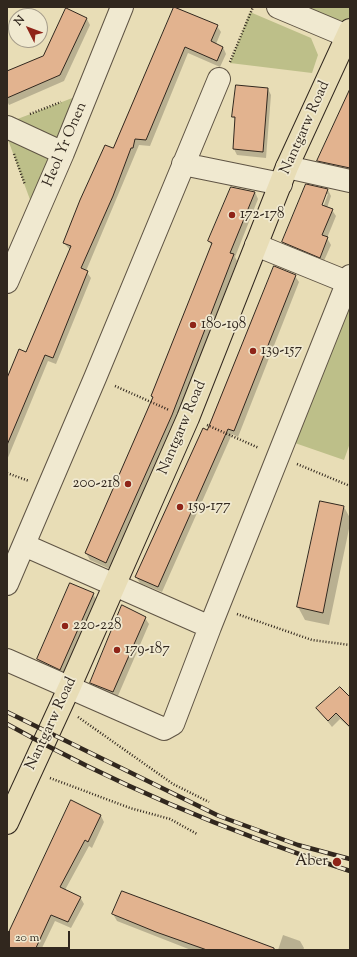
<!DOCTYPE html>
<html>
<head>
<meta charset="utf-8">
<style>
  body { margin:0 }
  #map { position:relative; width:357px; height:957px; overflow:hidden; background:#e8ddb6; font-family:"Sorts Mill Goudy",serif }
  canvas { display:block }
  .frame { position:absolute; inset:0; border:8px solid #31271e; pointer-events:none }
  .north { position:absolute; left:8px; top:8px; width:40px; height:40px; box-sizing:border-box; background:#f0e9d0; border:1px solid #a49b89; border-radius:50%; rotate:312deg; font-size:11px; font-weight:700; line-height:16px; text-align:center; color:#31271e }
  .north::after { content:''; display:block; margin:auto; width:14px; height:18px; background:#8f2418; clip-path:polygon(50% 0,100% 100%,50% 72%,0 100%) }
  .scale { position:absolute; left:8px; top:931px; width:62px; height:18px; box-sizing:border-box; border:2px solid #31271e; border-top:0; padding-left:5px; font-size:12px; line-height:14px; white-space:nowrap; color:#31271e; -webkit-text-stroke:3px #f0e9d0; paint-order:stroke }
</style>
</head>
<body>
<div id="map">
<canvas width="357" height="957"></canvas>
<div class="frame"></div>
<div class="north">N</div>
<div class="scale">20 m</div>
</div>
<script>
const ctx = document.querySelector('canvas').getContext('2d');
ctx.lineJoin = 'round';
function fillPath(path, color) {
  ctx.fillStyle = color;
  ctx.fill(path, 'evenodd');
}
function trace(path, color, width, dash) {
  ctx.strokeStyle = color;
  ctx.lineWidth = width;
  ctx.lineCap = dash ? 'butt' : 'round';
  ctx.setLineDash(dash || []);
  ctx.stroke(path);
}
function write(font, color, halo, rows, align = 'center') {
  ctx.font = font + ' "Sorts Mill Goudy",serif';
  ctx.lineWidth = 3.5;
  ctx.setLineDash([]);
  ctx.textBaseline = 'middle';
  ctx.strokeStyle = halo;
  ctx.fillStyle = color;
  for (const [text, x, y, turn = 0] of rows) {
    ctx.save();
    ctx.translate(x, y);
    ctx.rotate((+turn || 0) * Math.PI / 180);
    ctx.textAlign = isNaN(turn) ? turn : align;
    if (halo) ctx.strokeText(text, 0, 0);
    ctx.fillText(text, 0, 0);
    ctx.restore();
  }
}
const green = new Path2D(`
  M278,7h72v23z
  M250,12l61,26 7,17 -6,18 -82,-10z
  M88,92l-52,124 -29,-79v-14z
  M350,298v145l-6,17 -52,-18z`);
const shadow = new Path2D(`
  M175,7l42,19 4,6 -5,12 7,3 3,7 -6,13 -32,-14 -38,93 -11,-1 -53,126 5,7 -35,86 -8,-3 -41,99v-80l19,-27 44,-103 -6,-7 50,-94z
  M66,9l21,10 3,6 -26,56 -55,24 -2,-4v-31l2,1 35,-14z
  M268,89l3,6 -5,63 -29,-3 -3,-6 2,-28 -3,-4z
  M350,90v84l-28,-7 -4,-6z
  M307,185l21,5 3,6 -4,12 5,2 4,6 -9,22 4,7 -8,18 -36,-15 -4,-6zM325,194h3l-6,16 -2,-1z
  M255,192l3,7 -23,58 2,4 -62,161 -65,147 -20,-9 -4,-7 67,-155 -1,-2 60,-150 -3,-5z
  M295,276l4,6 -61,155 -6,-3 -70,158 -22,-9 -4,-6 72,-146z
  M344,507l6,11v6l-21,101 -24,-5 -7,-13z
  M93,594l4,7 -33,74 -22,-9 -4,-7z
  M145,618l4,6 -32,74 -22,-9 -4,-7z
  M350,699v29l-10,-9 -8,8 -15,-19z
  M72,802l29,14 3,6 -12,26 -3,-2 -24,44 15,7 4,7 -13,24 -16,-7 -14,29h-34v-11z
  M123,892l155,58 5,-15 17,6 4,7 -1,2h-112l-74,-29 -4,-7z`);
const building = new Path2D(`
  M174,7l44,18 -7,16 12,6 -6,14 -32,-14 -39,93 -11,-1 -2,9h-2l-18,48 -32,72 7,3 -35,87 -8,-3 -38,90v-67l12,-29 7,3 45,-106 -8,-3 17,-43 25,-55 8,3z
  M66,8l21,10 -27,57 -53,23v-27l36,-15z
  M236,85l32,3 -5,64 -30,-3 2,-32h-3z
  M350,89v79l-33,-7z
  M306,184l22,5 -6,16 11,4 -11,26 6,2 -8,21 -38,-16z
  M231,187l24,5 -25,61 4,1 -62,161 -66,148 -21,-10 68,-156 -2,-1 61,-153 -4,-2z
  M274,266l22,9 -62,156 -6,-2 -70,158 -23,-10 68,-149 4,2z
  M320,501l24,5 -21,107 -26,-6z
  M70,583l24,10 -34,77 -23,-11z
  M122,605l24,12 -33,75 -23,-9z
  M340,687l10,10v30l-14,-14 -8,8 -12,-13z
  M71,800l30,15 -13,27 -3,-2 -25,47 21,10 -13,25 -17,-7 -16,35h-28v-14z
  M122,891l152,57v2h-67l-51,-18 -44,-18z`);
const path = new Path2D(`
  M230,62l23,-55
  M30,114l31,-12
  M14,154l11,31
  M115,386l54,24
  M207,425l52,23
  M297,464l53,22
  M7,473l22,8
  M237,614l75,26 38,5
  M78,717l95,67 36,18
  M50,778l80,30 40,11 27,15`);
const minor = new Path2D(`
  M278,7l69,29
  M7,127l56,26
  M183,164l98,20
  M287,167l63,14
  M256,245l91,37
  M7,282l56,-129 59,-146
  M7,584l88,-206 124,-299
  M210,627l140,-351
  M7,660l157,69 9,-5 37,-97 -186,-82`);
const major = new Path2D(`
  M7,823l63,-137 118,-268 99,-251 63,-137`);
const rail = new Path2D(`
  M7,712l212,104 79,29 52,14
  M7,724c109,61 224,109 343,147`);
const markers = [
  [232,215,4,"#8f2418"],
  [193,325,4,"#8f2418"],
  [253,351,4,"#8f2418"],
  [128,484,4,"#8f2418"],
  [180,507,4,"#8f2418"],
  [65,626,4,"#8f2418"],
  [117,650,4,"#8f2418"],
  [337,862,5,"#8f2418"]
];
const streetNames = [
  ["Nantgarw Road",306,128,-66],
  ["Heol Yr Onen",66,145,-67],
  ["Nantgarw Road",183,428,-67],
  ["Nantgarw Road",52,724,-65]
];
const poiNames = [
  ["172-178",240,215],
  ["180-198",201,325],
  ["139-157",261,351],
  ["200-218",120,484,"right"],
  ["159-177",188,507],
  ["220-228",73,626],
  ["179-187",125,650],
  ["Aber",328,862,"right"]
];
fillPath(green, '#bdbf89');
fillPath(shadow, '#0003');
fillPath(building, '#e2b38f');
trace(building, '#31271e', 1);
trace(minor, '#5f5444', 24);
trace(major, '#31271e', 24);
trace(path, '#31271e', 2.5, [1, 2]);
trace(minor, '#f0e9d0', 22);
trace(major, '#e8ddb6', 22);
trace(rail, '#31271e', 4.5);
trace(rail, '#f0e9d0', 3, [9]);
for (const [x, y, r, color] of markers) {
  const dot = new Path2D();
  dot.arc(x, y, r, 0, 2 * Math.PI);
  ctx.fillStyle = color;
  ctx.fill(dot);
  trace(dot, '#f0e9d0', 1.5);
}
write('15px', '#31271e', '#f0e9d0', streetNames);
write('15px', '#31271e', '#f0e9d0', poiNames, 'left');
</script>
</body>
</html>
